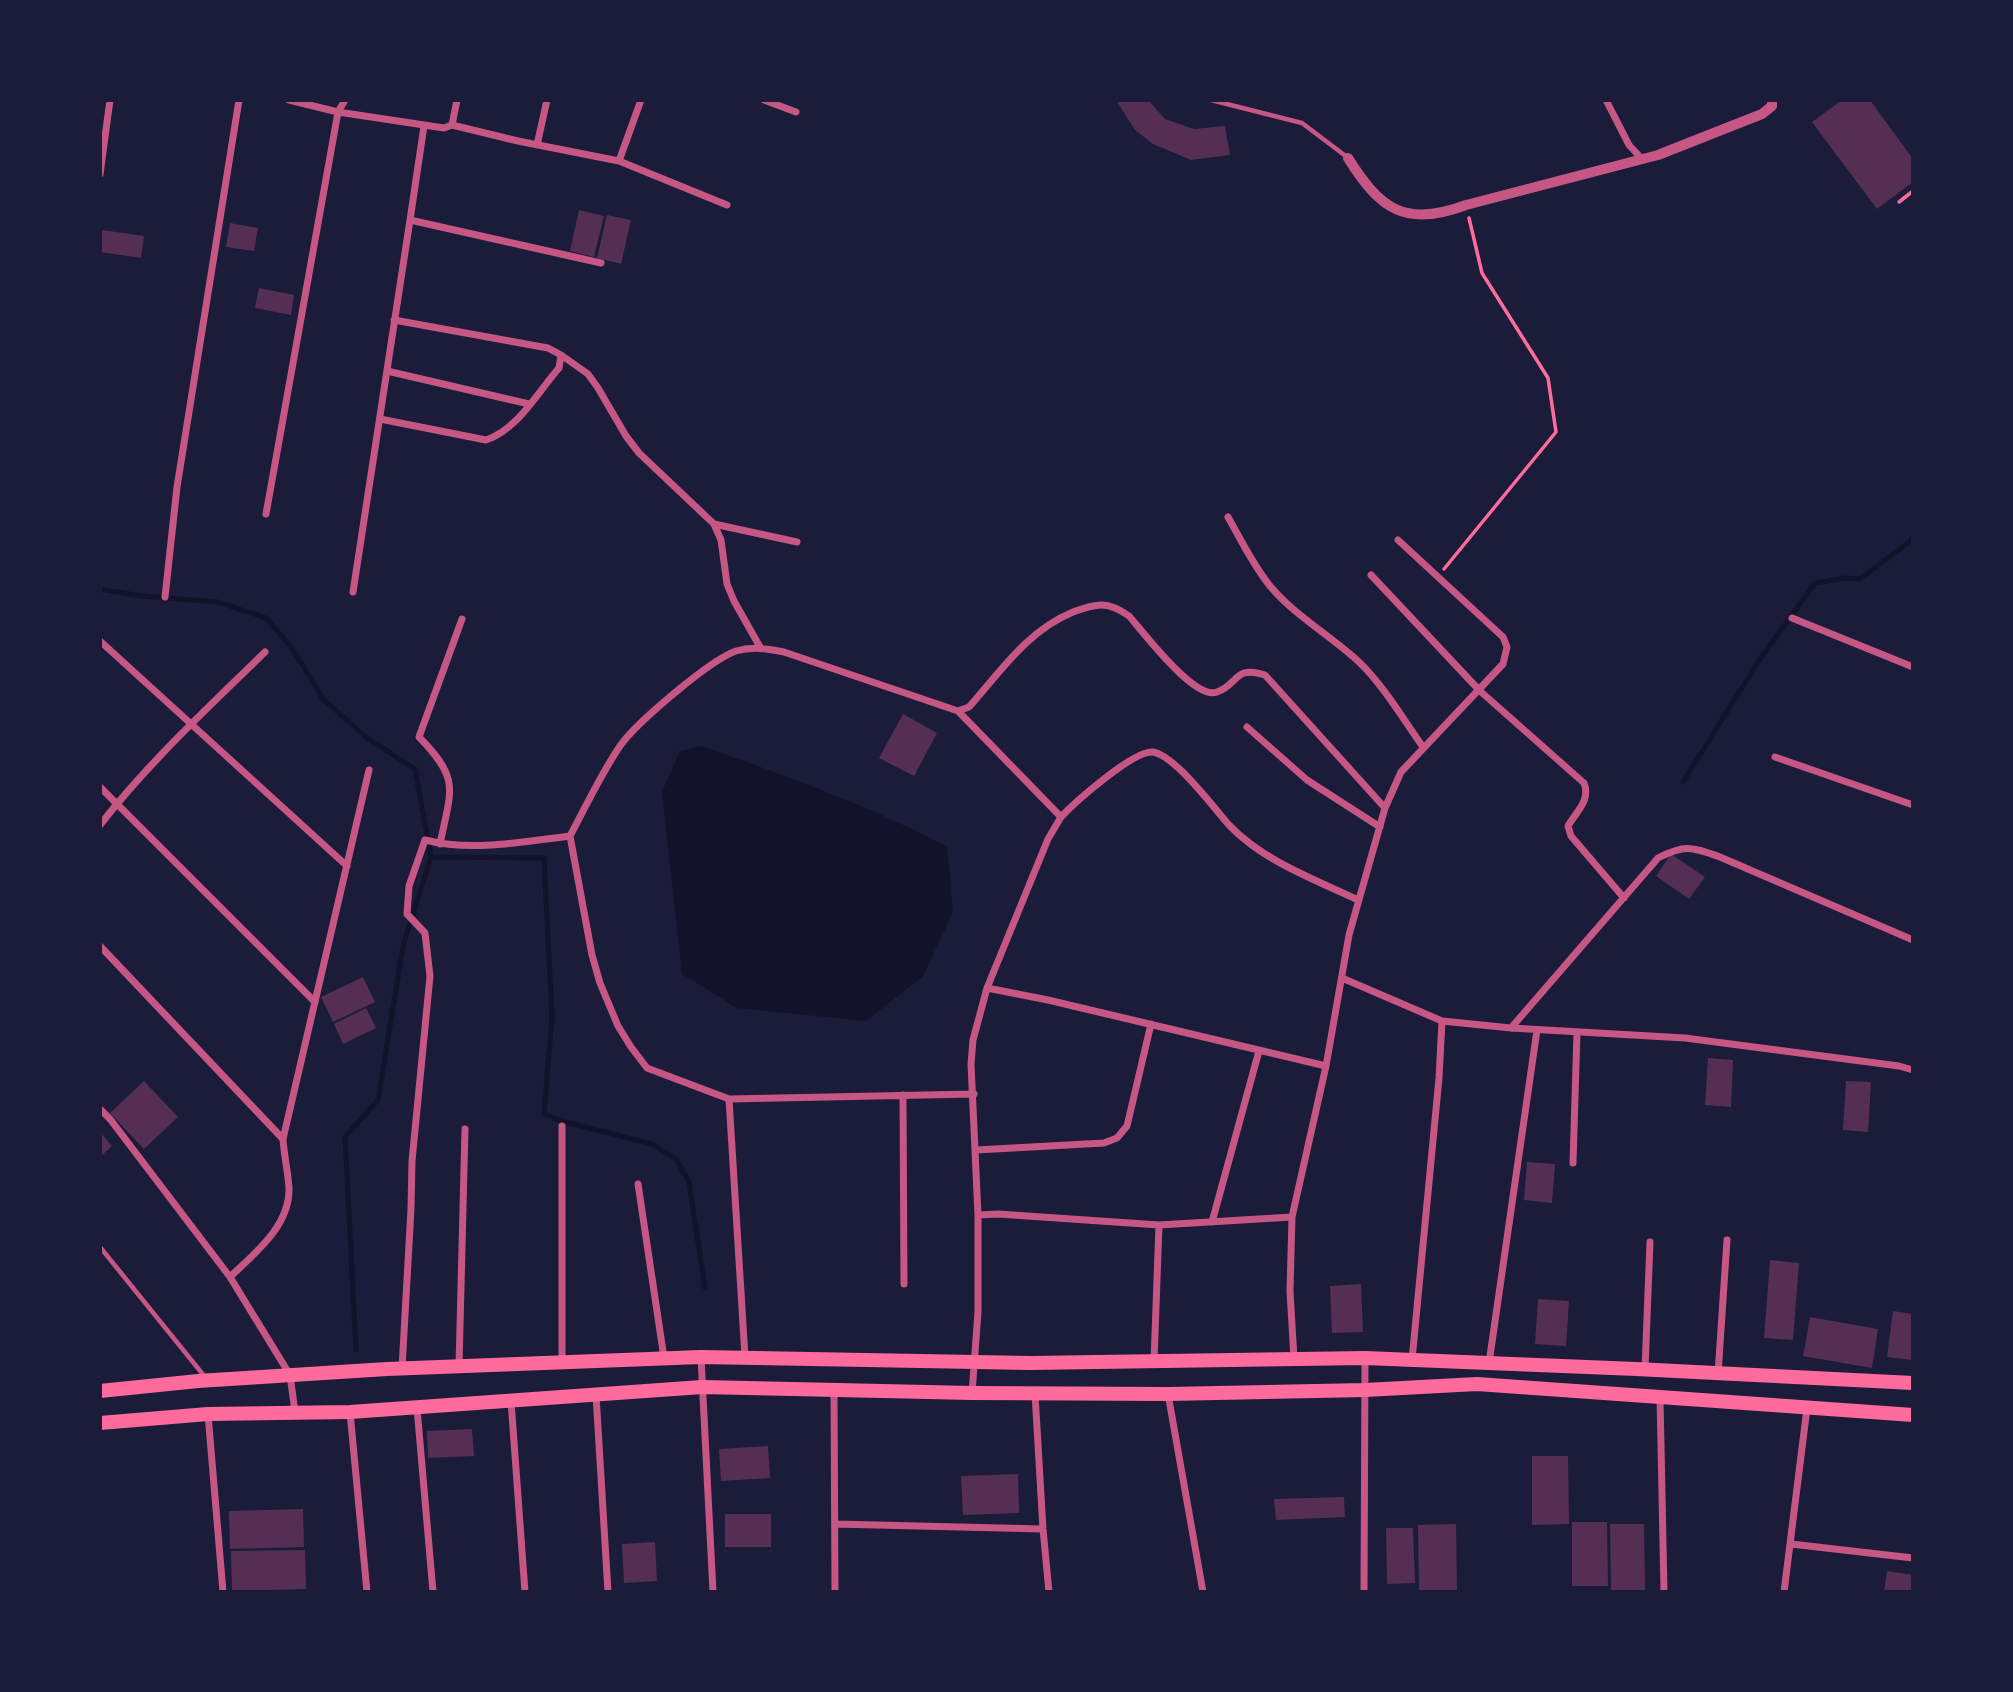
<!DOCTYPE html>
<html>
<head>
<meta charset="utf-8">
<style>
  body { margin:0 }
  #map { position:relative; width:2013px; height:1692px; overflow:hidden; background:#1b1b3a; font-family:Cabin,sans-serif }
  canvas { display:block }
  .frame { position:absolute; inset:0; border:102px solid #1b1b3a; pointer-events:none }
</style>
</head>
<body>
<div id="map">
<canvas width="2013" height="1692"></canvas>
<div class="frame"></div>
</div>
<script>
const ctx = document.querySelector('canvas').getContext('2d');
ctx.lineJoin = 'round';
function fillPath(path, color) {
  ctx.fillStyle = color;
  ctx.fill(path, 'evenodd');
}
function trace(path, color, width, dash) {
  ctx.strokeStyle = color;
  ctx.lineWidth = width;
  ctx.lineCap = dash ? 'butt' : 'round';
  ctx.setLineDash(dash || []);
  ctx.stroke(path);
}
const water = new Path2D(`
  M702,746c83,30 167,59 245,101l6,65 -30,64 -57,45 -129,-13 -55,-34 -20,-182 18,-41z`);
const stream = new Path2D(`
  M100,589l41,7 77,6 48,16 26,30 31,51 43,38 49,32 16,88 113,1 8,159 -8,97 18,7 90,23 24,15 13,23 16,106
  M1683,782l75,-120 57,-79 30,-5 15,1 53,-40
  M356,1350l-11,-213 33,-37 25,-154 28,-89`);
const building = new Path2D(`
  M1116,100h32l17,19 29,10 31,-3 5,29 -39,5 -38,-16 -18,-14z
  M1842,100h28l43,59v23l-36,27 -65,-87z
  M579,210l25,6 -10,41 -24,-6z
  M607,215l24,5 -10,44 -24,-6z
  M230,223l28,5 -4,23 -28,-4z
  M102,230l42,6 -3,22 -41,-6z
  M259,288l35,7 -3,20 -36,-7z
  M903,714l34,19 -23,43 -35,-18z
  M1671,854l34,23 -16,22 -33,-23z
  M363,977l12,25 -42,20 -12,-25z
  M366,1008l10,20 -33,16 -9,-20z
  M1708,1058l25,2 -2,47 -26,-2z
  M144,1081l34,36 -34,32 -34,-36z
  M1846,1081l25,1 -3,50 -25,-2z
  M100,1132l12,14 -12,11z
  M1527,1162l28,2 -3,39 -28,-3z
  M1770,1260l29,3 -6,77 -29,-2z
  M1361,1284l2,48 -31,1 -2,-47z
  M1538,1299l31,2 -3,45 -31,-2z
  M1893,1311l20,3v46l-26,-3z
  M1810,1317l68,12 -6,39 -69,-12z
  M472,1429l2,27 -46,2 -1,-27z
  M768,1446l2,32 -49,3 -2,-32z
  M1532,1456h36l1,68 -37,1z
  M1018,1474l1,39 -56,2 -2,-39z
  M1344,1497l1,20 -69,3 -2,-21z
  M303,1509l1,38 -74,2 -1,-38z
  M725,1514h46v33h-46z
  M1572,1522h35l1,64h-36z
  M1456,1524l1,67h-38l-1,-66z
  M1610,1524h34l1,66h-34z
  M1386,1528h27l2,55 -28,1z
  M655,1542l2,39 -33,2 -2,-39z
  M305,1550l1,39 -74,2 -1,-40z
  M1887,1571l26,4v17h-29z`);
const path = new Path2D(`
  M1899,202l14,-11
  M1444,569l112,-137 -8,-54 -66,-105 -13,-55`);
const service = new Path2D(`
  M1211,100l91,23 45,34
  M100,1247l105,130`);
const minor = new Path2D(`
  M289,100l49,12 106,16 8,-3 5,-25
  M764,100l32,12
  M1606,100l23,45 12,13
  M452,125l66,16 101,20 108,44
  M537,145l10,-45
  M619,161l22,-61
  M100,174l10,-74
  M410,220l14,-94
  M561,355l27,19 10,14 28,48 13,17 75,71 7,16 6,44 7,17 26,46
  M387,371l142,33
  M380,419l106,21c32,-11 51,-47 73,-72l2,-13 -13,-7 -154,-28
  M266,514l72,-402 7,-12
  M1228,517c13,23 25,48 42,69 25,30 60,49 89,76 25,24 44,57 64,85
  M714,524l83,18
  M1371,575l109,116 104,92c7,17 -8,29 -16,43l3,10 53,62
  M353,592l57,-372 191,43
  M165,597l12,-110 62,-387
  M1792,618l121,49
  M100,641l247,225
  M958,711l11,-4c32,-36 58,-76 104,-95 24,-9 35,-11 56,4 15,17 66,85 88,76 22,-8 17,-27 48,-17l120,133
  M1247,727l60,53 73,47
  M1775,757l138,48
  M100,787l215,215
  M1061,817c14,-15 72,-66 91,-65 22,2 61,55 77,73 34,36 85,54 129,75
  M100,825c49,-63 108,-117 165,-173
  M440,844c11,-55 21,-64 -21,-107l43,-118
  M100,946l183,193
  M1342,978l100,43 69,7 174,10 214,28 14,4
  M987,988l61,12 278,66
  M1511,1028l147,-170c27,-14 34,-11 62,-1l193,83
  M903,1095l1,189
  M729,1099l16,258
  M100,1109l10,10 120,158 60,98 5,37
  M976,1150l128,-7 13,-5 10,-12 24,-102
  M1573,1163l4,-131
  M638,1184l26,174
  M978,1215l20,-1 161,11 133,-8 34,-151 23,-131 36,-127 16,-36 102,-108 4,-17 -4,-10 -105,-97
  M1292,1217l-2,74 4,68
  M1212,1222l47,-171
  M230,1277c25,-24 60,-51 59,-89 -1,-16 -5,-33 -6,-49l86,-369
  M701,1357l12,235
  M1412,1360l27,-282 3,-57
  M1154,1361l5,-136
  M562,1362v-236
  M1489,1363l48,-333
  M459,1366l6,-237
  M402,1368l9,-159 1,-48 18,-185 -5,-43 -18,-19 2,-28 16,-46c47,12 97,2 145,-4
  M1645,1369l5,-127
  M1718,1374l9,-134
  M834,1390l1,202
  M972,1393l6,-81v-97l-7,-151 2,-24 14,-52 61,-149 13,-22 -103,-106 -174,-59c-16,-3 -31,-6 -48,-1 -26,9 -100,72 -116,95 -19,28 -34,60 -50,90l22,119 8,28 18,43 13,21 16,21 82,31 245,-5
  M1035,1394l8,135 6,63
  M1168,1394l35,198
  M596,1395l12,197
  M1660,1397l4,195
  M511,1401l14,191
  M417,1408l16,184
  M350,1412l17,180
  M208,1414l15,178
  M835,1524l208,5
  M1791,1544l122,14
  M1364,1592l1,-234
  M1784,1592l23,-184`);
const tertiary = new Path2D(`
  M1348,158c32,51 57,70 118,47l192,-50 104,-41 10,-8v-6`);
const primary = new Path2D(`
  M100,1391l98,-10 189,-12 314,-12 329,6 335,-5 271,11 277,14
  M100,1423l108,-9 142,-2 352,-25 270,6 196,1 197,-4 112,-6 436,31`);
fillPath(water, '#12122b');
trace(stream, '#12122b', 5);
fillPath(building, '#542f53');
trace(path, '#ff6b9d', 3.5);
trace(service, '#c65784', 4.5);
trace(minor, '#c65784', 7);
trace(tertiary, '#c65784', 10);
trace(primary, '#ff6b9d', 14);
</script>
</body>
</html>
